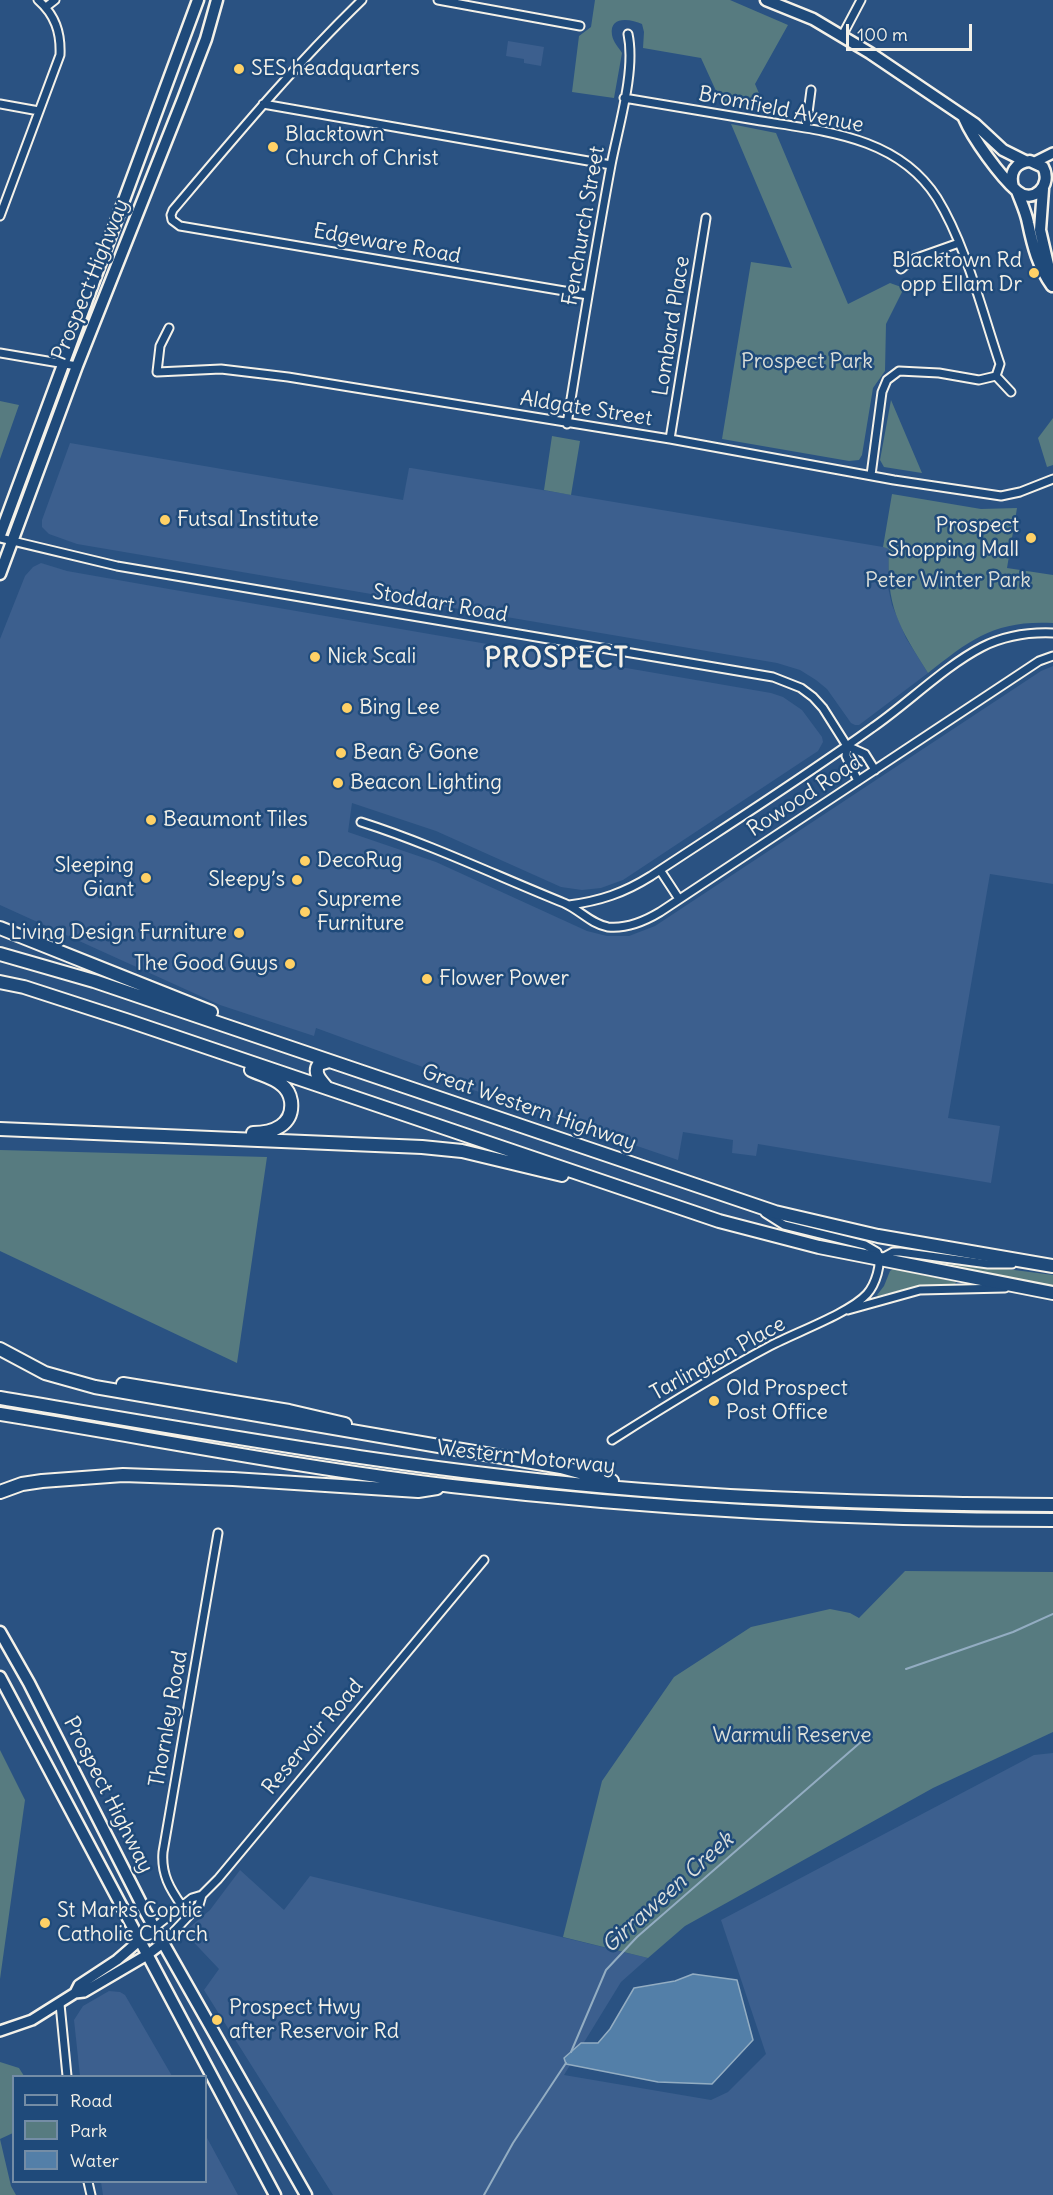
<!DOCTYPE html>
<html>
<head>
<meta charset="utf-8">
<style>
  body { margin:0 }
  #map { position:relative; width:1053px; height:2195px; overflow:hidden; background:#2a5282; font-family:Delius,sans-serif }
  canvas { display:block }
  .legend { position:absolute; left:12px; top:2075px; width:195px; height:108px; box-sizing:border-box; background:#1f4a7a; border:2px solid #748da6; margin:0; padding:8px 10px; list-style:none; font-size:18px; color:#f4f1e8 }
  .legend li { display:flex; align-items:center; gap:12px; height:30px }
  .legend b { width:30px; border:2px solid #748da6 }
  .scale { position:absolute; left:846px; top:24px; width:126px; height:27px; box-sizing:border-box; border:3px solid #f4f1e8; border-top:0; padding-left:8px; font-size:18px; line-height:21px; white-space:nowrap; color:#f4f1e8; -webkit-text-stroke:4px #1f4a7a; paint-order:stroke }
</style>
</head>
<body>
<div id="map">
<canvas width="1053" height="2195"></canvas>
<ul class="legend">
<li><b style="height:8px;background:#1f4a7a"></b>Road</li>
<li><b style="height:16px;background:#577b80"></b>Park</li>
<li><b style="height:16px;background:#537fa8"></b>Water</li>
</ul>
<div class="scale">100 m</div>
</div>
<script>
const ctx = document.querySelector('canvas').getContext('2d');
ctx.lineJoin = 'round';
function fillPath(path, color) {
  ctx.fillStyle = color;
  ctx.fill(path, 'evenodd');
}
function trace(path, color, width, dash) {
  ctx.strokeStyle = color;
  ctx.lineWidth = width;
  ctx.lineCap = dash ? 'butt' : 'round';
  ctx.setLineDash(dash || []);
  ctx.stroke(path);
}
function write(font, color, halo, rows, align = 'center') {
  ctx.font = font + ' Delius,sans-serif';
  ctx.lineWidth = 5;
  ctx.setLineDash([]);
  ctx.textBaseline = 'middle';
  ctx.strokeStyle = halo;
  ctx.fillStyle = color;
  for (const [text, x, y, turn = 0] of rows) {
    ctx.save();
    ctx.translate(x, y);
    ctx.rotate((+turn || 0) * Math.PI / 180);
    ctx.textAlign = isNaN(turn) ? turn : align;
    if (halo) ctx.strokeText(text, 0, 0);
    ctx.fillText(text, 0, 0);
    ctx.restore();
  }
}
const built = new Path2D(`
  M508,41l36,6 -3,19 -17,-3v-4l-18,-3z
  M70,443l333,57 6,-32h2l478,80 -1,39 4,18 14,33 22,35 -69,52h-4l-4,-2 -24,-34 -11,-9 -16,-10 -23,-7 -700,-119 -28,-10 -7,-7v-7z
  M41,563l26,8 102,18 602,104 12,4 19,13 20,27 1,5 -5,9 -195,129 -22,8 -19,2 -21,-3 -125,-56 -84,-28 -4,29 88,30 151,69 20,5h22l26,-10 386,-255 12,-5v218l-63,-10 -42,244 52,8 -9,57 -233,-39 -2,12 -24,-3 1,-13 -50,-8 -5,28 -228,-78 3,-4 -137,-50 -2,8 -94,-31 -220,-100v-266l25,-63 8,-9z
  M1053,1753v442h-720l-129,-205 15,-21 -35,-37 26,-22 30,-40 44,40 26,-34 338,82 -27,24 -57,93 147,25 17,-8 38,-38 -45,-134 313,-165z
  M109,1991l11,1 5,3 47,81h-92l-6,-56 9,-14z
  M206,2136l32,59h-135l-2,-13h105z`);
const green = new Path2D(`
  M595,0h135l58,25 -33,59 12,28 -45,-8 -21,-46 -58,-10 1,-16 -2,-8c-11,-5 -33,-9 -30,11 1,7 7,13 10,18l-8,45 -42,-6 7,-56 12,-9z
  M731,124l45,9 72,171 42,-21 14,5 -18,36 -1,47 -12,17 -11,67 -3,5 -10,1 -127,-22 29,-177 41,6z
  M891,400l31,73 -38,-6 -4,-7z
  M0,401l19,4 -19,54z
  M1053,418v47l-6,2 -9,-29z
  M552,436l28,5 -9,54 -27,-5z
  M892,494l89,15 36,-1 -10,60 46,7v48c-58,-3 -82,16 -125,50 -30,-48 -42,-66 -39,-124l-6,-2z
  M0,1150l267,7 -30,206 -237,-112z
  M922,1258l131,17v11l-132,-25z
  M893,1269l63,13 -1,2 -46,4 -31,8 -1,-1 7,-9 6,-15z
  M905,1571l148,1v160l-120,56 -248,138 -37,32 -85,-21 39,-156 72,-104 77,-50 79,-18 20,4 9,5z
  M0,1750l25,50 -25,179z
  M0,2062l19,6 5,8h-10l-1,57 -13,6 11,47 5,9h-16z`);
const water = new Path2D(`
  M693,1974l44,6 16,60 -41,44 -54,-2 -92,-18 -2,-6 17,-15h17l12,-14 24,-41 41,-7z`);
const stream = new Path2D(`
  M906,1669l107,-37 40,-18
  M571,2052l35,-82 31,-33 225,-196
  M484,2195l29,-52 53,-80`);
const minor = new Path2D(`
  M362,0c-68,66 -128,138 -189,210l-2,5 1,5 8,6 408,69
  M438,0l142,26
  M46,7l9,-7
  M842,36l19,-36
  M624,98c44,7 87,15 131,22 66,11 142,15 182,78 29,47 45,113 63,166l-4,12
  M0,104l39,7
  M263,104l348,61
  M806,128l5,-38
  M0,216l60,-161c1,-23 -5,-40 -22,-55
  M901,269l10,-9 48,-17
  M169,328l-9,18 -3,26 64,-3 67,8 382,62 224,41 107,16 19,-4 33,-13
  M0,353l77,13
  M996,376l15,16
  M567,424c14,-87 28,-173 44,-259 7,-37 25,-94 17,-131
  M670,439l36,-221
  M871,475l11,-83 5,-12 12,-9 40,2 40,7 17,-4
  M0,538l117,28 656,111 28,11 12,9 10,11 24,38 18,8 10,16
  M847,746l-1,10 12,25
  M361,822c69,22 136,54 203,81 16,7 27,21 44,24 19,2 37,-6 52,-15l379,-251 14,-5
  M660,870l19,29
  M569,905c31,-4 55,-12 82,-29 74,-49 149,-96 221,-148 35,-24 73,-62 110,-81 22,-11 46,-15 71,-14
  M882,1258l11,-6h7l88,12h24
  M848,1310l72,-20 85,-2
  M612,1440c52,-33 103,-65 158,-94 24,-13 80,-33 97,-52 8,-9 16,-31 10,-42l-12,-7 -81,-20 -19,-12
  M182,1906c-12,-17 -21,-32 -19,-54l55,-319
  M155,1927l37,-29 10,-3
  M164,1942l35,-37 3,-10 16,-16 266,-319
  M60,2004l7,72
  M88,2182l3,13`);
const tertiary = new Path2D(`
  M1035,162l18,-9
  M75,1993l4,-8 38,-25 38,-33
  M0,2031l32,-11 43,-27 9,-1 63,-37 17,-13`);
const secondary = new Path2D(`
  M766,0l47,19 57,34 105,71 28,26 22,11
  M964,118c9,21 36,58 53,73 16,14 36,-6 26,-24l-13,-6c-15,1 -21,12 -17,26
  M1043,189l-3,41 12,52
  M1017,191c4,11 9,21 11,32 5,24 10,43 24,63
  M0,1632l29,51 116,228 161,284
  M0,1677l275,518`);
const primary = new Path2D(`
  M0,535l198,-535
  M0,574l77,-208 106,-267 23,-60 11,-39`);
const trunk = new Path2D(`
  M0,928l211,84
  M0,954l94,27 681,231 103,24 175,30
  M0,982l24,5 102,33 593,201 100,26 234,46
  M251,1070c10,5 22,7 31,15 5,4 8,10 9,16 3,24 -18,32 -38,32
  M327,1088c-7,-8 -14,-15 -8,-24l10,-3
  M0,1129l422,18 40,4 100,24`);
const motorway = new Path2D(`
  M0,1349l45,24 50,14 466,80 51,14
  M123,1384l166,27 56,13
  M0,1398c214,36 427,75 643,92 136,11 273,14 410,15
  M0,1414c150,24 301,54 452,72 200,23 400,34 601,34
  M0,1492l22,-8 20,-3 81,-6 110,4 185,12 19,-3`);
const markers = [
  [239,69,6,"#ffd166"],
  [273,147,6,"#ffd166"],
  [1034,273,6,"#ffd166"],
  [165,520,6,"#ffd166"],
  [1031,538,6,"#ffd166"],
  [315,657,6,"#ffd166"],
  [347,708,6,"#ffd166"],
  [341,753,6,"#ffd166"],
  [338,783,6,"#ffd166"],
  [151,820,6,"#ffd166"],
  [305,861,6,"#ffd166"],
  [146,878,6,"#ffd166"],
  [297,880,6,"#ffd166"],
  [305,912,6,"#ffd166"],
  [239,933,6,"#ffd166"],
  [290,964,6,"#ffd166"],
  [427,979,6,"#ffd166"],
  [714,1401,6,"#ffd166"],
  [45,1923,6,"#ffd166"],
  [217,2020,6,"#ffd166"]
];
const poiNames = [
  ["SES headquarters",251,69],
  ["Blacktown",285,135],
  ["Church of Christ",285,159],
  ["Blacktown Rd",1022,261,"right"],
  ["opp Ellam Dr",1022,285,"right"],
  ["Futsal Institute",177,520],
  ["Prospect",1019,526,"right"],
  ["Shopping Mall",1019,550,"right"],
  ["Nick Scali",327,657],
  ["Bing Lee",359,708],
  ["Bean & Gone",353,753],
  ["Beacon Lighting",350,783],
  ["Beaumont Tiles",163,820],
  ["DecoRug",317,861],
  ["Sleeping",134,866,"right"],
  ["Giant",134,890,"right"],
  ["Sleepy’s",285,880,"right"],
  ["Supreme",317,900],
  ["Furniture",317,924],
  ["Living Design Furniture",227,933,"right"],
  ["The Good Guys",278,964,"right"],
  ["Flower Power",439,979],
  ["Old Prospect",726,1389],
  ["Post Office",726,1413],
  ["St Marks Coptic",57,1911],
  ["Catholic Church",57,1935],
  ["Prospect Hwy",229,2008],
  ["after Reservoir Rd",229,2032]
];
const streetNames = [
  ["Bromfield Avenue",781,110,11],
  ["Fenchurch Street",584,226,-80],
  ["Edgeware Road",387,244,10],
  ["Prospect Highway",91,280,-68],
  ["Lombard Place",672,326,-81],
  ["Aldgate Street",586,409,9],
  ["Stoddart Road",440,604,10],
  ["Rowood Road",805,796,-33],
  ["Great Western Highway",529,1108,19],
  ["Tarlington Place",718,1359,-29],
  ["Western Motorway",526,1458,6],
  ["Thornley Road",169,1719,-80],
  ["Reservoir Road",313,1737,-50],
  ["Prospect Highway",108,1795,63]
];
const parkNames = [
  ["Prospect Park",807,362],
  ["Peter Winter Park",948,581],
  ["Warmuli Reserve",792,1736]
];
const waterNames = [
  ["Girraween Creek",668,1893,-42]
];
const districtNames = [
  ["PROSPECT",557,659]
];
fillPath(built, '#3c5f8e');
fillPath(green, '#577b80');
fillPath(water, '#537fa8');
trace(water, '#93adc2', 1.5);
trace(stream, '#93adc2', 2);
trace(minor, '#f4f1e8', 11);
trace(tertiary, '#f4f1e8', 14);
trace(secondary, '#f4f1e8', 15);
trace(primary, '#f4f1e8', 15);
trace(trunk, '#f4f1e8', 16);
trace(motorway, '#f4f1e8', 16);
trace(minor, '#1f4a7a', 7);
trace(tertiary, '#1f4a7a', 9);
trace(secondary, '#1f4a7a', 10);
trace(primary, '#1f4a7a', 10);
trace(trunk, '#1f4a7a', 12);
trace(motorway, '#1f4a7a', 12);
for (const [x, y, r, color] of markers) {
  const dot = new Path2D();
  dot.arc(x, y, r, 0, 2 * Math.PI);
  ctx.fillStyle = color;
  ctx.fill(dot);
  trace(dot, '#1f4a7a', 2);
}
write('21px', '#f4f1e8', '#1f4a7a', poiNames, 'left');
write('21px', '#f4f1e8', '#1f4a7a', streetNames);
write('21px', '#dcdfd8', '#1f4a7a', parkNames);
write('italic 22px', '#dce0de', '#1f4a7a', waterNames);
ctx.letterSpacing = '1.5px';
write('bold 27px', '#f4f1e8', '#1f4a7a', districtNames);
ctx.letterSpacing = '0px';
</script>
</body>
</html>
